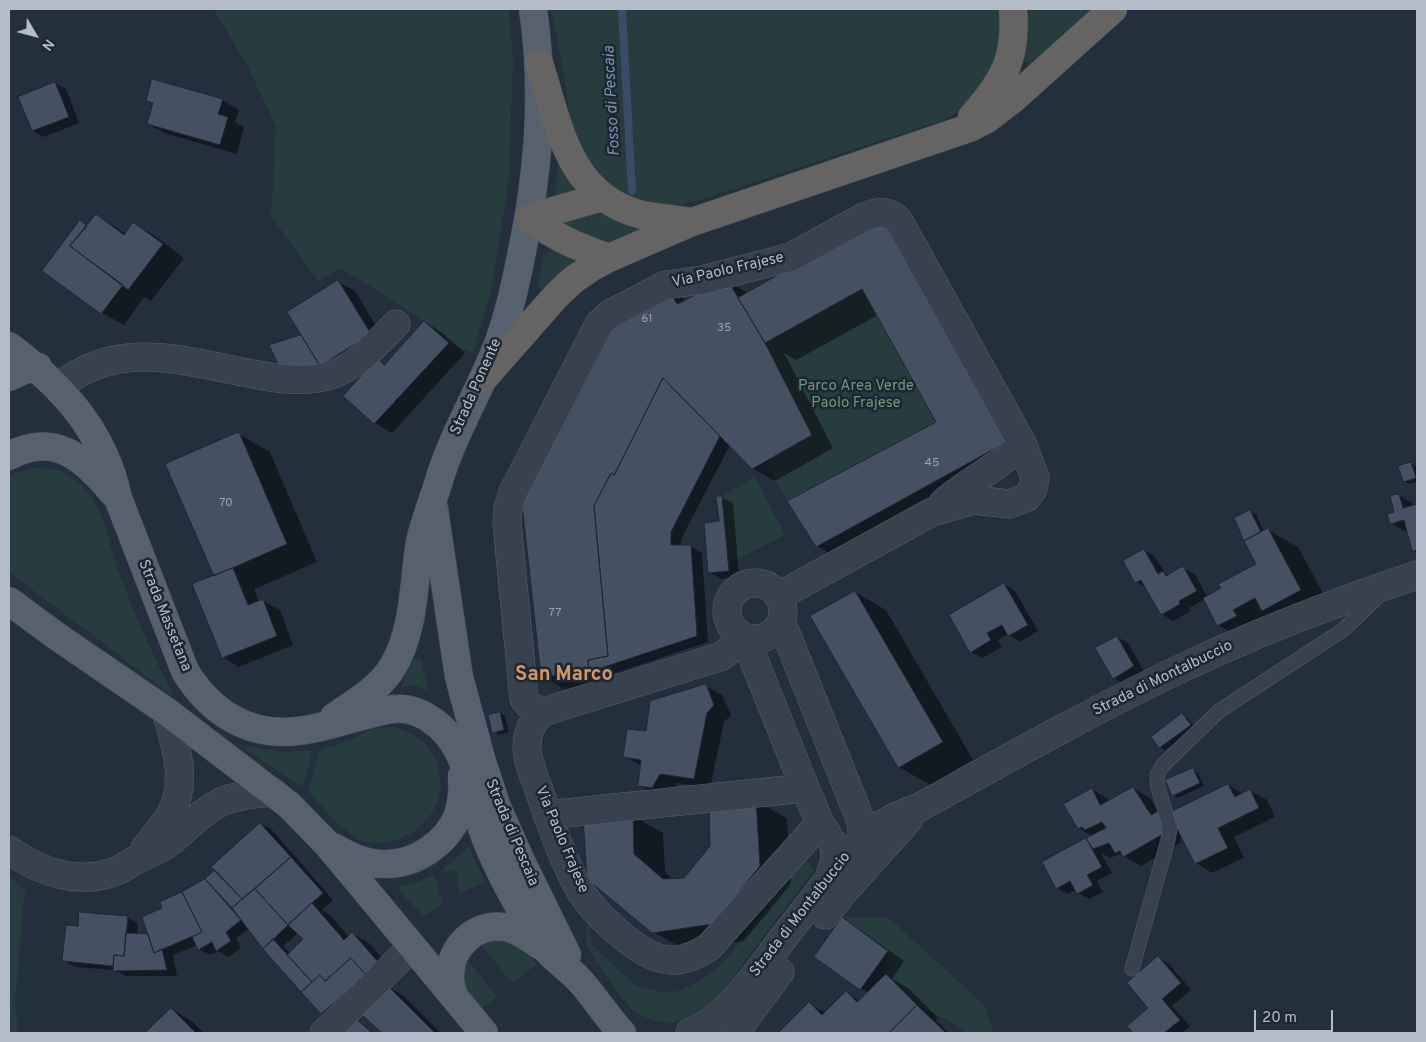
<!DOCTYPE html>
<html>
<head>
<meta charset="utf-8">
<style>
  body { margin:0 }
  #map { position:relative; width:1426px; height:1042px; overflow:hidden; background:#242f3e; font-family:Overpass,sans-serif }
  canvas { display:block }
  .frame { position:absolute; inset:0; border:10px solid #b4bcc9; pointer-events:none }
  .north { position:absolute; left:10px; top:10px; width:50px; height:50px; -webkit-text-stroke:4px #1d2633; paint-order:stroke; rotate:127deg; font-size:14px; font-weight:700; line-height:20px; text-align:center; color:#b4bcc9 }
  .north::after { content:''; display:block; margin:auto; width:18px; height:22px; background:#b4bcc9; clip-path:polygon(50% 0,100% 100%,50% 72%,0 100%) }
  .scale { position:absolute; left:1254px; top:1010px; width:79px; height:22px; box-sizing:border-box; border:2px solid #b4bcc9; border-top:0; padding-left:6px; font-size:15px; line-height:18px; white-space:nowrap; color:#b4bcc9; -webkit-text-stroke:4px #1d2633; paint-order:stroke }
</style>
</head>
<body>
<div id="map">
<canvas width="1426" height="1042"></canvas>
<div class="frame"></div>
<div class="north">N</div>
<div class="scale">20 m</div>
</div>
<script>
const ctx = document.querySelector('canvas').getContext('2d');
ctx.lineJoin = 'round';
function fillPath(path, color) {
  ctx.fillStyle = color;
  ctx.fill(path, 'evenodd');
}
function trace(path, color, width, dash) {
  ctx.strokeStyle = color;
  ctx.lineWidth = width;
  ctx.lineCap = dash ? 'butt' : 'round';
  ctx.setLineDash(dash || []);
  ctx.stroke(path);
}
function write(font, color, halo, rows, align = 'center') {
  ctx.font = font + ' Overpass,sans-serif';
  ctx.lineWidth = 5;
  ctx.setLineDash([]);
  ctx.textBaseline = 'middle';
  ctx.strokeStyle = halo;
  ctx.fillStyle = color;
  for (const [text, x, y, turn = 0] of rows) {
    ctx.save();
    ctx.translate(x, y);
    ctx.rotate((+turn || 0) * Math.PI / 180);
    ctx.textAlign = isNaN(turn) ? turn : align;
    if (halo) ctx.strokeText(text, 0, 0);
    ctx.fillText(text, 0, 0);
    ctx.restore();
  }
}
const green = new Path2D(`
  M213,9h296l4,51 -4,117 -17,109 -19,67 -24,-10 -25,-22 -83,-53 -23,13 -47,-65 5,-90 -30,-63z
  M551,9h454l-1,42 -39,57 -22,12 -246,81 -34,7 -22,-2 -52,-32 -17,-37 -9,-70z
  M1023,9h71l-60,56 -13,-4z
  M561,163l17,28 -21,7 -2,-4 3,-30z
  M581,210c20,3 46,5 60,20l-29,14 -18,-2 -30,-18 4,-6z
  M551,250l5,1 21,12 -30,26 -4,1 -4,-2 -1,-4 5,-28z
  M862,289l74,133 -149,79 -22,-39 46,-27 -46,-92z
  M34,468c25,1 39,4 55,25 15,21 21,55 30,79 15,43 35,84 55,125l-165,-125v-94l7,-5z
  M755,477l30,58 -57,29 -6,-68z
  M413,658l9,2 6,31 -11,-5h-15z
  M394,727c64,16 61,98 -2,114 -9,2 -21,3 -30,0 -19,-8 -40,-35 -54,-50l12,-41 36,-12 17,-10z
  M245,746l37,6 31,-2 -11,37 -58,-38z
  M469,847l16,35 -25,11 -4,-10c3,-5 2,-11 -4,-13l-7,2 -2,-3z
  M801,857l13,13c-21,27 -42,55 -62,82 -22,28 -49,76 -92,70 -9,-2 -20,-6 -27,-12 -9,-8 -17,-20 -23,-30 -14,-20 -32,-35 -20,-60l7,4 -8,5 2,15 45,42 25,6 19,-1 23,-12 15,-12 12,-12 56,-72 -4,-6z
  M434,875l9,29 -15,10 -6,1 -23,-25 -1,-3 22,-6z
  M9,876l16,13 -10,114 3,30h-9z
  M842,917l47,1 95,87 10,28h-29l-11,-10 -37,-18 -31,-31 2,-23z
  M505,939l16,9 16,16 -25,19 -33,-41z
  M466,958l31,38 -17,15 -19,-25z`);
const shadow = new Path2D(`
  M55,83l11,6 13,34 -35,14 -11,-6 -13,-34z
  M147,100h75l17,10 -4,12 9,5 -7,27 -72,-21 -17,-9 6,-20z
  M96,215l30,19 8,-11 21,13 29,22 -33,43 -7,-4 -20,28 -22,-12 -58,-42z
  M912,235l130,221 -194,108 -31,-18 120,-124 -59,-107 -82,45 -12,-7 49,95 -58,33 -23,-13 -22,-23 -49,94v7h9l12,7 6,89 -99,33 1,9 -46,5 -22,-13 126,-386 19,11 40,-20 21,12z
  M338,282l17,9 32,53 -50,31 -45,-3 8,-36 4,2z
  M425,322l16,10 24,21 -73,80 -17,-10 -30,-27 33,-36 8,5z
  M239,434l31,18 47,110 -63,27 5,13 4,-1 17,9 13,35 -54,22 -16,-10 -8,-81z
  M1410,463l6,3 1,16 -8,2 -5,-3z
  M1399,495l18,11v47l-4,-3 -5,-17 -17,-10 5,-10z
  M721,497l12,6 6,73 -18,3 -12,-7 11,-50z
  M1250,511l6,3 8,18 4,-2 30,17 33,61 -82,35 -31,-18 -13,-26 -16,9 2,3 -18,10 -11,-7 -14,-25 -12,-7 -12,-21 20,-11 11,7 10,16 4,3 14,-8 12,6 12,23 51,-33z
  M1004,584l11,7 23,40 -18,11 -12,-8 -10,6 4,7 -20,11 -11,-6z
  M855,592l31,18 87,150 -43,25 -31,-18z
  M1117,637l11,6 17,30 -20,12 -11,-7z
  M705,686l17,9 9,20 -7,7 -14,66 -33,-5 -8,14 -13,-2 -17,-10 3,-19 -18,-10 23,-24z
  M500,713l5,3 4,16 -10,3 -5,-3z
  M1182,715l6,3 7,10 -30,22 -5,-3z
  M1193,770l5,3 6,13 -26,12 -5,-3z
  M1228,785l15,9 7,-3 17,9 8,17 -41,20 10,21 -32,15 -16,-10 -15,-29 -1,9 -39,23 -21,-12 -10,4 -9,-5 11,20 -15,8 6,11 -14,7 -11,-6 -2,-3 -8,4 -11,-6 -14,-26 49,-26 -13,-8 13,-39 16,10 2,3 23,-14 17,10 9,14 15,7z
  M756,801l31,17 4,66 -47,57 -60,8 -31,-17 -64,-54 43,-63 31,18 2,39 8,8h11z
  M261,824l11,6 61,70 -11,10 7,4 20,23 4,-3 16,9 26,30 -62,47 -11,-7 -73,-84 -13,9 5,10 -13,9 -10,-6 -8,4 -11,-6 -2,-4 -24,10 4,21h-52l-10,-6 -40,-3 -11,-7 15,-33 48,-10 11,7 -1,11 13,1 14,-27 -3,-6 45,-23zM298,933l7,6 -15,14 -7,-7z
  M842,919l17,10 45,32 -12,18 16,9 30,30 -2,2 13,13h-169l29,-29 17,9 20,-20 14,8 8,-8 -52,-36z
  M1158,958l11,6 22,26 -19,16 18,20 -8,7h-47l-6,-7 21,-18z
  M389,987l16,10 36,36h-58l-20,-19z
  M171,1009l22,13 11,11h-57z`);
const stream = new Path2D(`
  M622,9l10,182`);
const building = new Path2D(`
  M152,79l71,20 -5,15 10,3 -8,28 -73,-21 6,-21 -7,-2z
  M55,82l14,35 -37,14 -14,-34z
  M96,214l28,21 9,-13 30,22 -35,46 -58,-44z
  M882,216l130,223 -196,108 -29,-46 149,-79 -74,-133 -97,54 -27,-45z
  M80,220l7,6 -17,20 53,39 -22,29 -59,-43z
  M727,279l38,64 47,92 -60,34 -89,-91 -49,97 -3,-2 -17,33 14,150 -20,4 1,12 -48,5 -20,-182 88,-176 59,-31 9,16z
  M338,280l33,54 -51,32 -33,-54z
  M424,321l25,22 -75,81 -31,-28 34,-38 7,7z
  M301,335l19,31h-41l-10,-21z
  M663,378l57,58 -49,96v13h20l6,91 -108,36 -1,-12 20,-4 -14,-150 17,-33 3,2z
  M239,432l48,112 -73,32 -49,-112z
  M1411,462l5,16 -13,4 -5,-16z
  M1399,494l4,14 14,-4v46l-5,1 -8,-31 -14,4 -3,-10 7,-2 -4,-16z
  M716,496h6l7,75 -21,2 -4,-50 15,-2z
  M1250,510l11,22 -17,9 -10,-23z
  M1268,528l33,62 -39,21 -7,-13 -22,12 4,6 -20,10 -14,-28 18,-10 -3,-4 38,-20 -12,-23z
  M1144,549l14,25 5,-3 3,5 17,-10 14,25 -18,10 1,3 -19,11 -20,-35 -6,3 -12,-22z
  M233,568l15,37 15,-6 14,37 -55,22 -30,-74z
  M1004,583l24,42 -20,11 -6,-11 -15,8 4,7 -21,13 -21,-38z
  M855,591l88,151 -45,26 -88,-152z
  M1117,636l17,30 -21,13 -18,-31z
  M706,684l8,21 -7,8 -13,66 -34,-5 -8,14 -14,-2 3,-26 -18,-3 4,-28 19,2 4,-30z
  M500,712l4,18 -12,3 -4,-18z
  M1182,713l9,12 -32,23 -8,-11z
  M1193,768l7,15 -28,13 -7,-16z
  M1228,784l7,13 15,-8 9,19 -41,20 10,20 -33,16 -26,-51z
  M1133,787l18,28 9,-5 6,6 -3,18 -40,23 -3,-6 -5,2 -6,-10 -16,6 -7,-11 20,-10 -4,-6 -17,8 -3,-3 -4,2 -15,-25 29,-16 8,17z
  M756,799l4,67 -47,58 -61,9 -65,-54 -4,-62 50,-3 1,40 29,25 21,-1 26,-32 -1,-41z
  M260,823l31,34 -49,42 -31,-32z
  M1086,838l16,29 -15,8 6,10 -16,9 -7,-13 -14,8 -14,-27z
  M291,857l32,36 -35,32 -33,-36z
  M215,870l27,29 -10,9 -27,-29z
  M205,879l36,41 -15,12 5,9 -15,10 -4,-9 -14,8 -6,-13 10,-5 -20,-40z
  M255,889l33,36 -25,24 -31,-41z
  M182,892l20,40 -48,21 -12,-36 20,-9 -2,-6z
  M312,903l32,37 8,-8 27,31 -13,12 -15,-17 -26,23 -5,-6 -8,7 -25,-27 16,-16 -15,-14z
  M79,912l49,4 -4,40 -10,-1 -1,11 -51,-5 4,-36 12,1z
  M842,917l46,34 -28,39 -46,-33z
  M126,933l22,1 6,19 8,-4 5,21 -54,1 1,-16 10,1z
  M273,939l39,43 -11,10 -38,-43z
  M1158,956l23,27 -19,16 18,21 -16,13h-31l-6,-7 21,-18 -21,-25z
  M351,958l15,17 -45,39 -20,-22 19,-17 5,6z
  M886,974l31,31 -28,28h-111l31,-31 13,13 24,-24 11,11z
  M388,986l47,47h-53l-21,-19z
  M917,1005l28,27 -2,1h-54z
  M171,1008l25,25h-51z
  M355,1018l17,15h-30z`);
const service = new Path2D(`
  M1132,969l36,-129 2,-12 -12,-41 -1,-12 6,-10 56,-54 124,-81 38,-36`);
const minor = new Path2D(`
  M57,386c12,-7 24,-15 37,-20 53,-21 111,0 165,9 24,5 51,8 75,-1 24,-9 44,-32 62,-50
  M943,503c25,-22 55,-36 80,-58
  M727 611a28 28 0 1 1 56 0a28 28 0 1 1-56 0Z
  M781,621l80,200 2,17 -7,20
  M543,712l-12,-5 -7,-8 -17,-176 1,-15 5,-16 86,-168 11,-10 56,-29 36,-5 89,-23 73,-40c13,-6 27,-7 36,6l123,222 12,33 -2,11 -7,9 -17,6 -35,-4 -42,12 -153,84
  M547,815l258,-27
  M820,823l-111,124c-14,9 -29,16 -46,12 -26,-5 -68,-45 -82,-67 -16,-26 -31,-69 -41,-99 -5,-15 -13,-31 -13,-47 0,-13 6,-26 16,-34l167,-52 12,-4 23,-18 60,150 15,35 14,22 1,14 -6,21
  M324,1033l88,-86`);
const tertiary = new Path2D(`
  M145,848c8,-10 17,-20 24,-31 20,-34 7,-71 -3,-106
  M9,850c31,22 70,36 107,21 7,-3 14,-8 20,-11 12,-6 24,-10 34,-18 17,-14 31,-30 51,-40 16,-7 35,-8 52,-10
  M825,915l23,-28 61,-68
  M690,1033c38,-15 67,-61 91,-92 23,-30 46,-59 69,-89 23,-25 39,-34 70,-45 85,-47 170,-95 258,-137 77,-37 158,-68 239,-95
  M735,1033l45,-61`);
const primary = new Path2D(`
  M9,346c53,40 95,85 109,152l67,173c25,41 63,66 113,60 17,-2 39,-8 56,-13 28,-6 48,-18 76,1 37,24 39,67 51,106 11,33 28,65 46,95 6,10 11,21 19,29 10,12 25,21 36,34 14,16 25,34 40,50
  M9,377l15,-7 14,-3
  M9,456c46,-25 76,3 104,37
  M434,509l25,168 23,85 15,45 23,52 47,96
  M9,601l46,34 111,76 123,94 38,39 31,37 126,152
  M334,717c20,-14 45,-28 58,-49 23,-37 21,-84 28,-126 4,-19 12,-39 18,-58 14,-49 42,-93 60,-140 11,-30 18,-61 24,-93 17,-80 23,-160 11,-242
  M333,847c16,9 32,17 51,17 31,1 63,-21 74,-49 4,-13 5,-26 4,-39
  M455,998c-3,-7 -5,-14 -5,-22 0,-29 25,-53 54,-49 13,1 26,12 37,19`);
const trunk = new Path2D(`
  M539,63c20,63 29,133 103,152 16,3 33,4 50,7
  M972,117c32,-36 45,-59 41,-108
  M529,218c27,20 49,29 80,40
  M529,218l73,-21
  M483,379l73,-83 17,-16 19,-13 17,-9 83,-36 280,-95 15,-8 26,-20 100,-90`);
const numberNames = [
  ["61",647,320],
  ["35",724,329],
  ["45",932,464],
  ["70",226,504],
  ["77",555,614]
];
const streetNames = [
  ["Via Paolo Frajese",728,271,-13],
  ["Strada Ponente",477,387,-66],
  ["Strada Massetana",164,616,68],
  ["Strada di Montalbuccio",1163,679,-26],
  ["Strada di Pescaia",511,833,67],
  ["Via Paolo Frajese",561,840,67],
  ["Strada di Montalbuccio",801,915,-52]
];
const parkNames = [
  ["Parco Area Verde",856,387],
  ["Paolo Frajese",856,404]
];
const waterNames = [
  ["Fosso di Pescaia",613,101,-93]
];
const districtNames = [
  ["San Marco",564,676]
];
fillPath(green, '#263c3f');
fillPath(shadow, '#0007');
trace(stream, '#394c67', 8);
fillPath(building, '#455162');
trace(building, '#1f2835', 1);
trace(service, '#565f6c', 15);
trace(minor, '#565f6c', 29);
trace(tertiary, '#565f6c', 29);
trace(primary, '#414a57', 29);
trace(trunk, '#434c59', 29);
trace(service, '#38414e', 14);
trace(minor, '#38414e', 28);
trace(tertiary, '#38414e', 28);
trace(primary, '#56606e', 28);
trace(trunk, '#656462', 28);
write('12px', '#98a1af', null, numberNames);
write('15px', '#b4bcc9', '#1d2633', streetNames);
write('15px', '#6b9a76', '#1d2633', parkNames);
write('italic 16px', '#7c92b1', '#1d2633', waterNames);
write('bold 20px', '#d59563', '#1d2633', districtNames);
</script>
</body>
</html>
